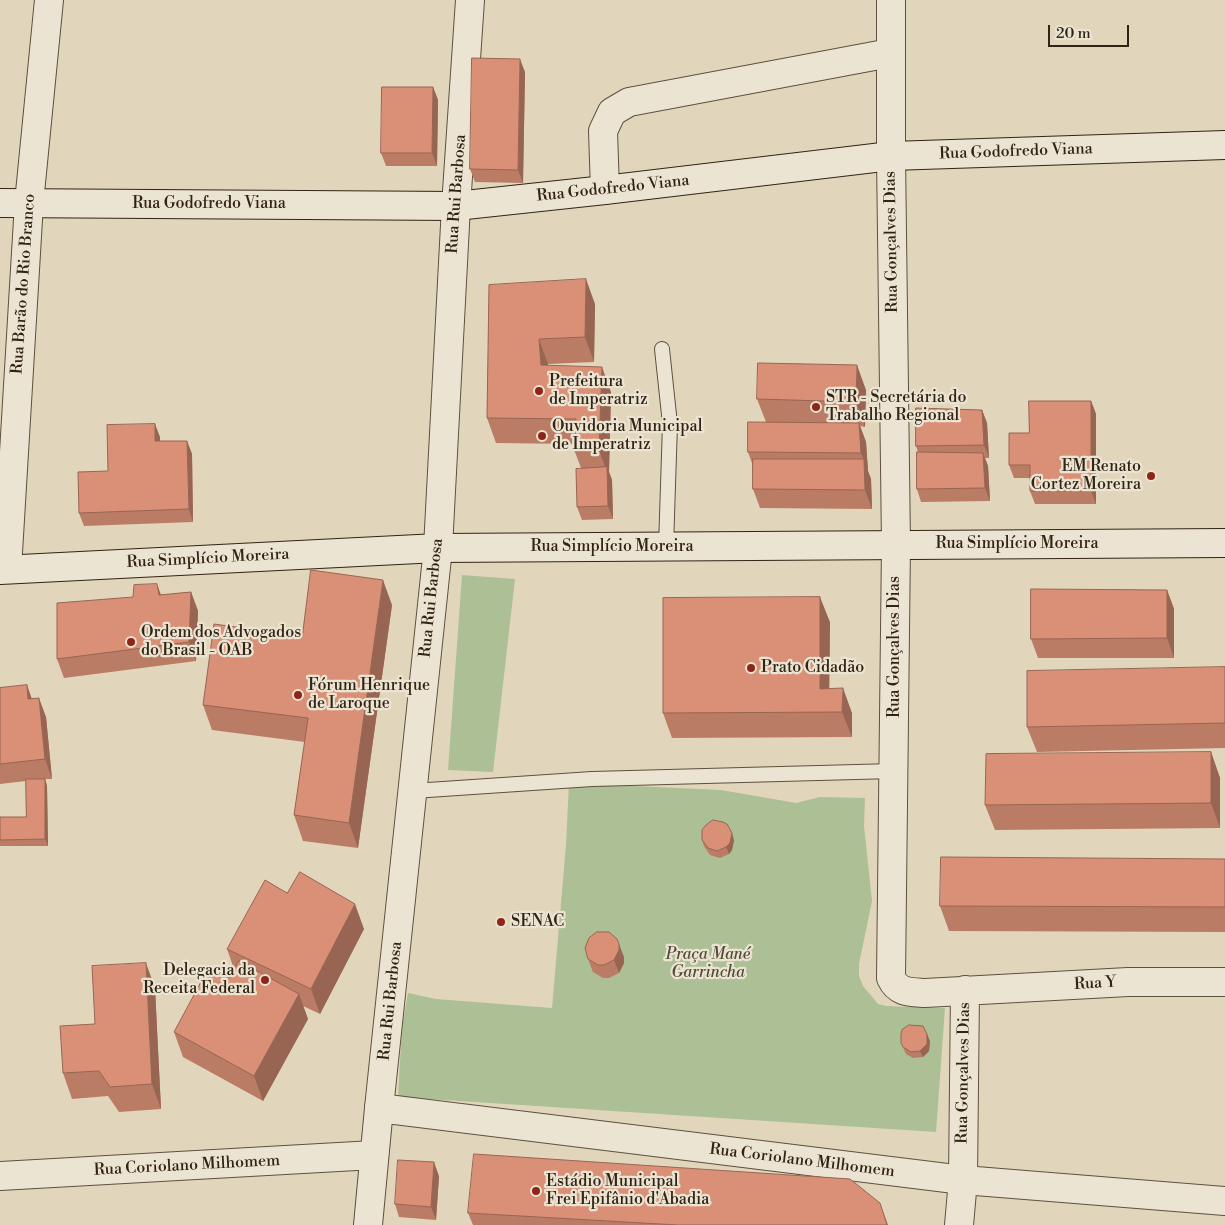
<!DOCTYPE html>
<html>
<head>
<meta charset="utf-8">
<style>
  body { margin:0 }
  #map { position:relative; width:1225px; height:1225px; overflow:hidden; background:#e1d6bb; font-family:"Libre Bodoni",serif }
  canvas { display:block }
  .scale { position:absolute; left:1048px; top:25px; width:81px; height:22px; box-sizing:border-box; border:2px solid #322414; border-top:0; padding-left:6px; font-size:15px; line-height:18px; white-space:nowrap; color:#322414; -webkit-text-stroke:4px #ece4d3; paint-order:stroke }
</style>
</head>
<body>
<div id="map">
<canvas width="1225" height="1225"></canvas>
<div class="scale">20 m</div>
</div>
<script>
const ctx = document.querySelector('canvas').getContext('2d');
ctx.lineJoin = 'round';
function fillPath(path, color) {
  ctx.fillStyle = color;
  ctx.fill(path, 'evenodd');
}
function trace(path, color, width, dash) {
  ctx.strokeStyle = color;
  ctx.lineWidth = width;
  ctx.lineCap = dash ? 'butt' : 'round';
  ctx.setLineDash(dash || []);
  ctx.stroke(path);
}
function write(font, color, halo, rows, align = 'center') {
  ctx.font = font + ' "Libre Bodoni",serif';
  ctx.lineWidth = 4.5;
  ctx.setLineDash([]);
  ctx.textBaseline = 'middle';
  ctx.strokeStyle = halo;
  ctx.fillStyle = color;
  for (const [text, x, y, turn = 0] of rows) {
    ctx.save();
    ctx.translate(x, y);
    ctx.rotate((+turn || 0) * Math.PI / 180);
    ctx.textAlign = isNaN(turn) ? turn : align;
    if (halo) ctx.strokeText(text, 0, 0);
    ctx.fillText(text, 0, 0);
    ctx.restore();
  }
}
const green = new Path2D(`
  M462,575l53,4 -22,193 -45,-2z
  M569,783l152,7 75,13 24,-6 45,1 -1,28 8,75 -13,63v12l4,10 15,18 8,2 59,2 -9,124 -538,-35 4,-70 6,-34 28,6 116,9 14,-163z`);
const service = new Path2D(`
  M662,349l8,75 -4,123
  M413,791l179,-12 302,-8`);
const minor = new Path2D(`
  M891,0v156l5,388 -5,434c7,15 19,14 34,15l203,-11h97
  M605,190l-2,-59 9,-19 17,-10 261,-49
  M379,1108l59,-560 18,-342 14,-206
  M959,1225l4,-45 2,-190`);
const tertiary = new Path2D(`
  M7,569l22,-366 20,-203
  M0,1176l374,-21
  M368,1225l11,-117 584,72 262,21`);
const secondary = new Path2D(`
  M0,203l456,3 149,-16 286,-34 334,-11
  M0,570l438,-22 787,-5`);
const wall = new Path2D(`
  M525,72l-2,111 -48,-1 -5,-13z
  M433,87l5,13 -1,66h-51l-5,-13z
  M489,285l106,19 -1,58 -46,2v1l63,27 -2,80 3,8 1,39 -31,1 -5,-13 4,-39 -6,-16v-8l-79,-1 -9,-25z
  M866,390l-1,37 -5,-1 6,16 2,29 3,8 1,30 -112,-1 -7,-19v-23l-5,-14 18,-30 -9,-23z
  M1091,401l5,13v90h-61l-5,-13v-13h-16l-5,-13 20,-32z
  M982,410l5,13 2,35h-4l3,8 2,35 -69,1 -4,-13 1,-37 -2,-6z
  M160,437v4h27l5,13 1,68 -109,4 -5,-13 29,-42z
  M1167,590l7,19v49h-136l-7,-19z
  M191,592l7,19 -2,50 -132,17 -7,-19 104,-64z
  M392,605l-34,243 -55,-7 -9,-26 11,-73 -93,-12 -9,-25 99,-69z
  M830,622l-1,66 23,25v24l-180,1 -9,-25z
  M1225,667v81l-188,4 -10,-25z
  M27,685l4,13 15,19 6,62h-7l2,7 1,60h-48v-29h26v-36l-26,3v-96z
  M1211,752l9,26v50l-225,2 -10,-25z
  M702,840h32l-2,10 -3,4 -9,4 -10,-3 -6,-9z
  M1225,859v73l-276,-1 -9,-25z
  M287,893l77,36 -44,85 -17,-8 5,13 -45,82 -80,-44 -9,-25 55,-54 5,-9 -7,-20z
  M624,957v6l-5,10 -10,5h-6l-10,-6 -5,-13z
  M155,988l6,121 -42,3 -11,-16 -36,3 -9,-26z
  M930,1041l-1,10 -6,6 -10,1 -7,-4 -5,-11z
  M439,1176l-3,44 -37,-3 -4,-13z
  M468,1213l420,12h-415z`);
const shadedWall = new Path2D(`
  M520,59l5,13 -2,111 -5,-13z
  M433,87l5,13 -1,66 -5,-13z
  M586,279l9,25 -1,58 -9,-25z
  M539,339l9,25 2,26 -9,-25z
  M857,365l9,25 -1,37 -9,-25z
  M602,367l9,25 -2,80 3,8 1,39 -5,-13 -1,-34 -8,-22z
  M1091,401l5,13v90l-5,-13z
  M982,410l5,13 2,35 -5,-13z
  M859,423l7,19 2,29 3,8 1,30 -7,-19 -1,-30 -3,-7z
  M155,424l5,13v17l-5,-13z
  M187,441l5,13 1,68 -4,-13z
  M983,453l5,13 2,35 -5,-13z
  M383,580l9,25 -34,243 -9,-25z
  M157,584l7,19 -5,-8z
  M1167,590l7,19v49l-7,-20z
  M191,592l7,19 -2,50 -7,-19z
  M820,597l10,25 -1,90 -9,-23z
  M27,685l7,20 -6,-6z
  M843,688l9,25v24l-10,-25z
  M39,698l7,19 6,62 -7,-20z
  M1211,752l9,26v50l-9,-25z
  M45,779l2,7 1,60 -3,-7z
  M732,833l2,7 -2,10 -3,4 -3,-7z
  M355,904l9,25 -44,85 -9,-25z
  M619,944l5,13v6l-5,10 -5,-13z
  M146,963l9,25 6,121 -9,-25z
  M299,994l9,25 -45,82 -9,-25z
  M927,1034l3,7 -1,10 -6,6 -3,-6z
  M434,1162l5,14 -3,44 -5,-13z
  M880,1203l8,22h-1z`);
const building = new Path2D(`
  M472,58l48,1 -2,111 -48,-1z
  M382,87h51l-1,66h-51z
  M586,279l-1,58 -46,2 2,26 61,2 -3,83 -24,2 1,-33 -89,-1 2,-133z
  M758,363l99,2 -1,37 -99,-3z
  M1029,401h62v90h-61v-26h-21v-32h20z
  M916,408l66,2 2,35 -68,1z
  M748,422l111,1 2,30 -113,-1z
  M155,424v17h32l2,68 -110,4 -1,-41 30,-1 -1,-46z
  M917,452l66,1 2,35 -68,1z
  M753,459h111l1,31 -112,-1z
  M607,467l1,39 -31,1 -1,-38z
  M311,570l72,10 -34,243 -55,-8 14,-97 -105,-13 11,-81 88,12z
  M157,584l2,11 32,-3 -2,50 -132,17v-56l76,-6 1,-12z
  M1031,589l136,1v48l-136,1z
  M820,597v92l23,-1 -1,24 -179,1v-115z
  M1225,667v56l-198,4v-56z
  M27,685l1,14 11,-1 6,61 -45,5v-76z
  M1211,752v51l-226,2 1,-51z
  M26,779h19v60l-45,1v-23h26z
  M713,820l10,2 4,2 5,9 -2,10 -4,4 -9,4 -9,-3 -6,-8v-10l3,-4z
  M941,857l284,2v48l-285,-1z
  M300,872l55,32 -44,85 -84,-40 38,-69 22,13z
  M597,932h12l8,7 2,5v6l-5,10 -10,5h-6l-10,-6 -3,-11 4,-10z
  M239,961l60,33 -45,82 -80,-44 35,-65 20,11z
  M146,963l6,121 -42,3 -11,-16 -36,2 -3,-47 35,-2 -3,-58z
  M909,1025l14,1 4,8v10l-7,7 -9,1 -8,-5 -2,-4v-9l1,-4z
  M474,1154l376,25 30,24 7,22h-209l-210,-12z
  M398,1160l36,2 -3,45 -36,-3z`);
const markers = [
  [539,391,5,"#8f2418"],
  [816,407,5,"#8f2418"],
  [542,436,5,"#8f2418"],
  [1151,476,5,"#8f2418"],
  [131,642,5,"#8f2418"],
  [751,668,5,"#8f2418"],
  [298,695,5,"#8f2418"],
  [501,922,5,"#8f2418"],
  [265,980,5,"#8f2418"],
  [536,1191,5,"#8f2418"]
];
const streetNames = [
  ["Rua Godofredo Viana",1016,152,-2],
  ["Rua Godofredo Viana",613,189,-6],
  ["Rua Rui Barbosa",457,194,-86],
  ["Rua Godofredo Viana",209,204],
  ["Rua Gonçalves Dias",892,242,-91],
  ["Rua Barão do Rio Branco",24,284,-86],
  ["Rua Simplício Moreira",1017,544],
  ["Rua Simplício Moreira",612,547],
  ["Rua Simplício Moreira",208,559,-3],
  ["Rua Rui Barbosa",432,598,-84],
  ["Rua Gonçalves Dias",895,647,-90],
  ["Rua Y",1095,984,-3],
  ["Rua Rui Barbosa",391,1001,-84],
  ["Rua Gonçalves Dias",964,1073,-89],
  ["Rua Coriolano Milhomem",802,1161,7],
  ["Rua Coriolano Milhomem",187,1166,-3]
];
const poiNames = [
  ["Prefeitura",549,382],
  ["de Imperatriz",549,400],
  ["STR - Secretária do",826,398],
  ["Trabalho Regional",826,416],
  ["Ouvidoria Municipal",552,427],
  ["de Imperatriz",552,445],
  ["EM Renato",1141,467,"right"],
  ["Cortez Moreira",1141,485,"right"],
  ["Ordem dos Advogados",141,633],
  ["do Brasil - OAB",141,651],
  ["Prato Cidadão",761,668],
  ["Fórum Henrique",308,686],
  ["de Laroque",308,704],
  ["SENAC",511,922],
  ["Delegacia da",255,971,"right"],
  ["Receita Federal",255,989,"right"],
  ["Estádio Municipal",546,1182],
  ["Frei Epifânio d'Abadia",546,1200]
];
const parkNames = [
  ["Praça Mané",708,955],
  ["Garrincha",708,973]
];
fillPath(green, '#acbf95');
trace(service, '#5e503e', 16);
trace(minor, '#5e503e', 30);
trace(tertiary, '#5e503e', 30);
trace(secondary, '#322414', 30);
trace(service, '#ece4d3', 14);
trace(minor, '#ece4d3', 28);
trace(tertiary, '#ece4d3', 28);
trace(secondary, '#ece4d3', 28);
fillPath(wall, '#bb7c66');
fillPath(shadedWall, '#986553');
fillPath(building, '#d99077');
trace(building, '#986553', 1);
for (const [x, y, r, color] of markers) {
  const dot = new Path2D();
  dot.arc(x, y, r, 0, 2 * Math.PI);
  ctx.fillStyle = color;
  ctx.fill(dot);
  trace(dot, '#ece4d3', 2);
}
write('16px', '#322414', '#ece4d3', streetNames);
write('16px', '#322414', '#ece4d3', poiNames, 'left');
write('italic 16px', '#504b34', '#ece4d3', parkNames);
</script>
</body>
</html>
